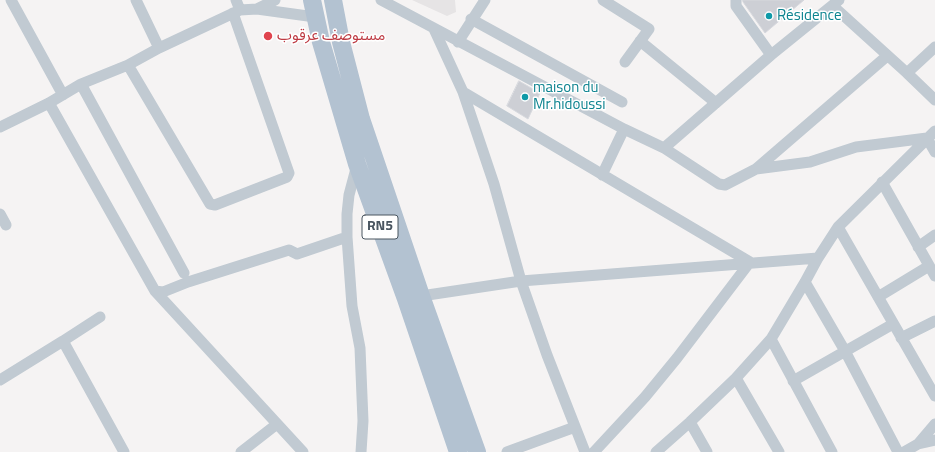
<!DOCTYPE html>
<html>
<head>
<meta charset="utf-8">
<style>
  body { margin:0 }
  canvas { display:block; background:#f5f3f3 }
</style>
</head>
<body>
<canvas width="935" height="452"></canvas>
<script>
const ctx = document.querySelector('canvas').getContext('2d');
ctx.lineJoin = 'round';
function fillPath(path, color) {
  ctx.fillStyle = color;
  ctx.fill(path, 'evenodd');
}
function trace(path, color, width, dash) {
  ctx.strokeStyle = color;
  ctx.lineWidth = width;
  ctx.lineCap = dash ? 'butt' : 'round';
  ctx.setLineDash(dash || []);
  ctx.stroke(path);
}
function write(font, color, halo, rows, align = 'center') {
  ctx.font = font + ' "Titillium Web","Noto Sans Arabic",sans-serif';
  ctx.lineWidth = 3;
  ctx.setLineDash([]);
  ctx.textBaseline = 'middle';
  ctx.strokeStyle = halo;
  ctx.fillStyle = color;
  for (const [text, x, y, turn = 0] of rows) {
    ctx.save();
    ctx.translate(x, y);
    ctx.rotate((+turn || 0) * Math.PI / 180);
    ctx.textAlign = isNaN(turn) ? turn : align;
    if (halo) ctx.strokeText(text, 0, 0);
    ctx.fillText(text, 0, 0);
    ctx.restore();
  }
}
const education = new Path2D(`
  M412,0h43l1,12 -9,4z`);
const building = new Path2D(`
  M743,0h61l-39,33 -22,-31z
  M519,81l21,12 -12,26 -21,-13z`);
const minor = new Path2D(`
  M11,0l52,95
  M136,0l23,48
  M236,0l4,10
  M381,0l243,129 40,19 55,36 6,1 31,-16 54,-7 46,-15 71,-9 8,14
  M603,0l46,29 -24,33
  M736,0v6l35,49
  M833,6l74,67 28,27
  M257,9l18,-9
  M471,19l151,83
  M434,29l29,63 31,92 27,97 26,74 38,97
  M640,41l76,62
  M458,42l27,-42
  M128,65l82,139 5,1 72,-28 2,-4 -56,-160
  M907,73l28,-26
  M81,84l103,189
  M463,92l287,170 -73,96 -32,39 -51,55
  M49,103l106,188 148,161
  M0,127l49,-24 32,-19 47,-19 31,-17 81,-38 17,-1 58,8
  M664,148l107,-93 68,-55
  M357,165l-8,30 -2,19v23l5,69 8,42 3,73 -2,31
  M756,169l131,-113
  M602,175l22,-46
  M882,182l53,94
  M0,214l6,11
  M838,227l97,169
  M918,247l17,-12
  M805,282l40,69 53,101
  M155,291l8,1 25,-10 101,-32 8,4 50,-17
  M421,296l100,-15 297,-23
  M878,297l51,-31
  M901,338l34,-17
  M771,339l61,113
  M63,341l37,-24
  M736,378l43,74
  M0,380l63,-39 61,111
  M793,381l100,-57
  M690,422l17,30
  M918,444l17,-20
  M241,452l36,-28
  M507,452l68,-25
  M656,452l34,-30 46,-44 35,-39 34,-57 13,-24 20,-31 97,-96
  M904,452l14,-8 17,-4`);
const primary = new Path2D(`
  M312,0l9,42 36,122 49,135 52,153
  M333,0l8,42 20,77 60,177 56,156`);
const markers = [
  [769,16,4,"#0f9aa8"],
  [268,36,5,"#e0444e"],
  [525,97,4,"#0f9aa8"]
];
const shields = [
  [380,227,36]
];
const shieldNames = [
  ["RN5",380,227]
];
const cultureNames = [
  ["Résidence",777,16],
  ["maison du",533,88],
  ["Mr.hidoussi",533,105]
];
const healthNames = [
  ["مستوصف عرقوب",277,36]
];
fillPath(education, '#e6e4e5');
fillPath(building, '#cdcfd5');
trace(building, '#d7d9de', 1);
trace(minor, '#c1cad2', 11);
trace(primary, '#b3c2d1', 18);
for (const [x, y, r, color] of markers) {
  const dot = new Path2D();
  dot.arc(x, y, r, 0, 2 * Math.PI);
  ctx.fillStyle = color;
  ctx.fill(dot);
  trace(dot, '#fff', 1.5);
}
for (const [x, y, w] of shields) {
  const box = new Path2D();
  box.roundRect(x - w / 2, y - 12, w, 24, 3);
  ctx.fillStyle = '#fff';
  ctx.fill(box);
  trace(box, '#4a5661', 1);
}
write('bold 14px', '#4a5661', null, shieldNames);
write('15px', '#0d838f', '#fff', cultureNames, 'left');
write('15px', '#be3a42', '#fff', healthNames, 'left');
</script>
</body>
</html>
